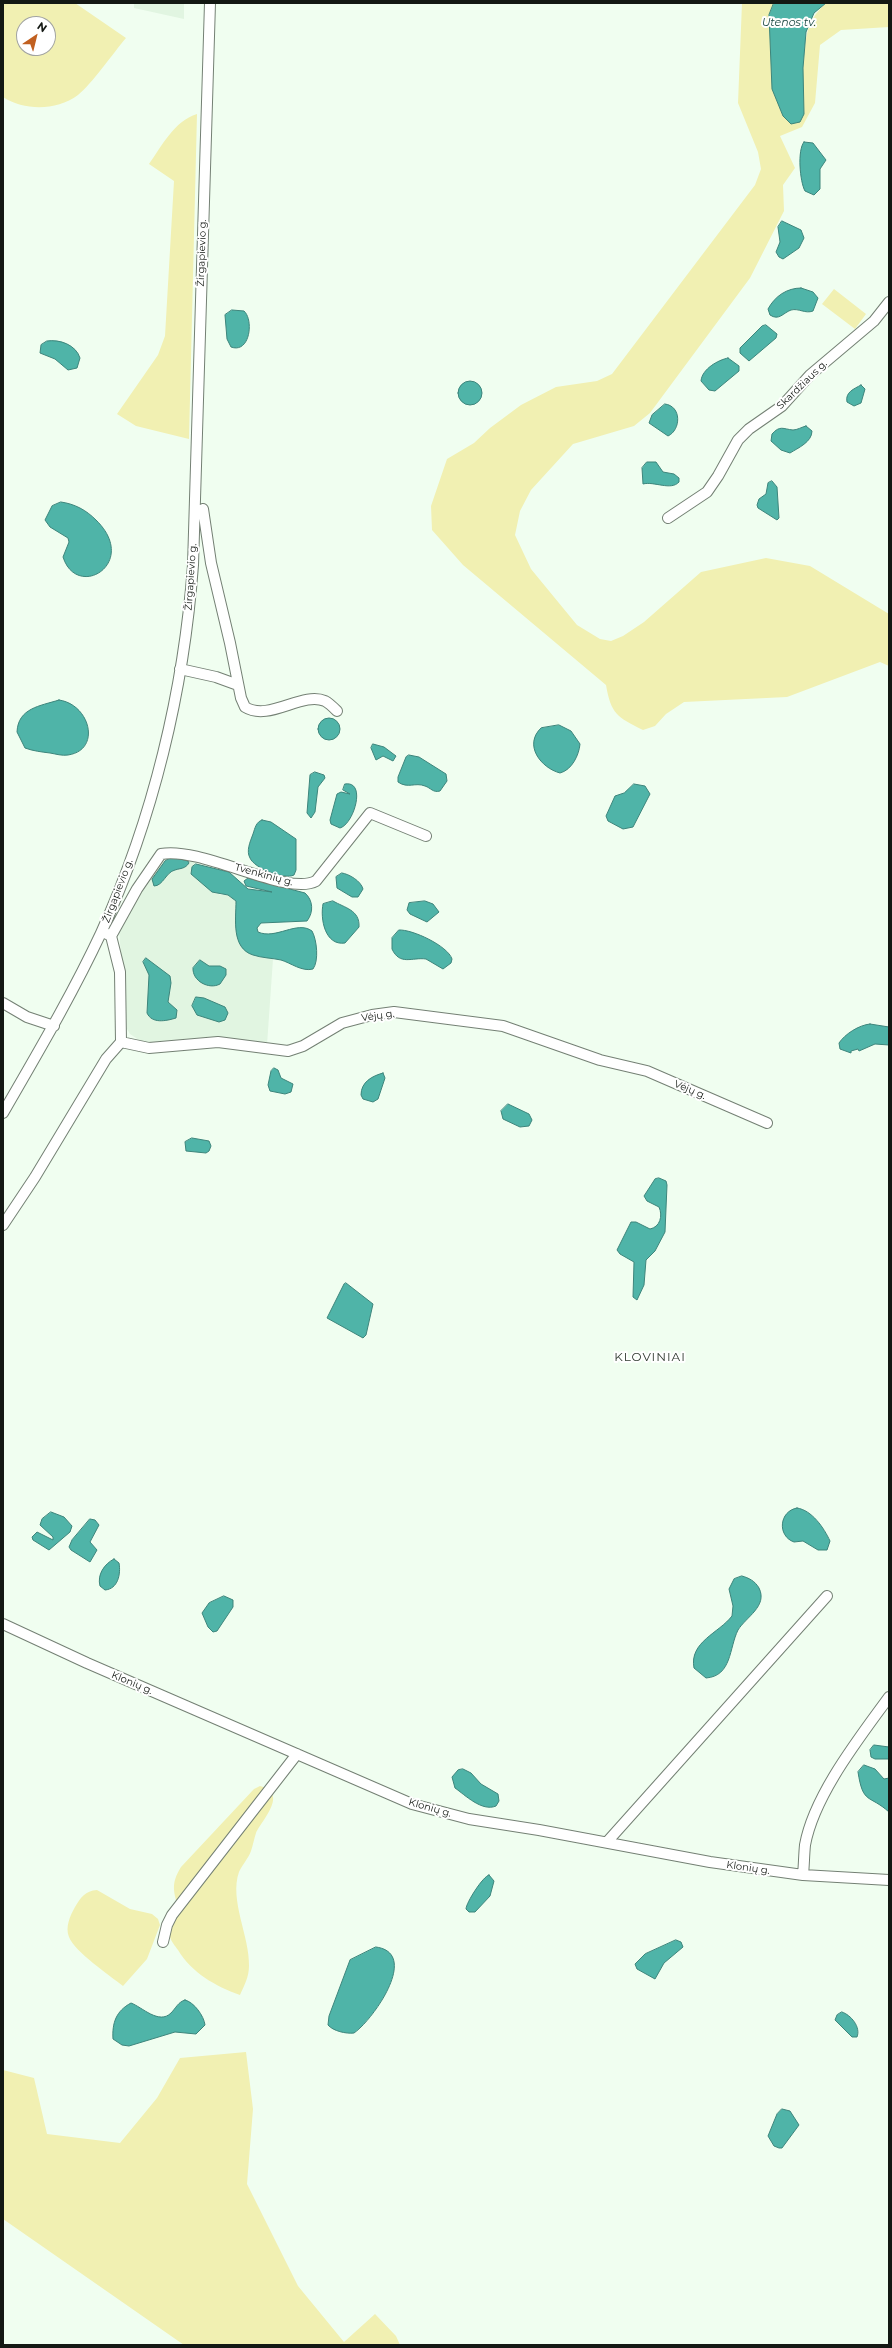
<!DOCTYPE html>
<html>
<head>
<meta charset="utf-8">
<style>
  body { margin:0 }
  #map { position:relative; width:892px; height:2348px; overflow:hidden; background:#f0fef0; font-family:Montserrat,sans-serif }
  canvas { display:block }
  .frame { position:absolute; inset:0; border:4px solid #131813; pointer-events:none }
  .north { position:absolute; left:16px; top:16px; width:40px; height:40px; box-sizing:border-box; background:#fff; border:1px solid #a1a3a1; border-radius:50%; rotate:35deg; font-size:11px; font-weight:700; line-height:16px; text-align:center; color:#131813 }
  .north::after { content:''; display:block; margin:auto; width:14px; height:18px; background:#c16020; clip-path:polygon(50% 0,100% 100%,50% 72%,0 100%) }
</style>
</head>
<body>
<div id="map">
<canvas width="892" height="2348"></canvas>
<div class="frame"></div>
<div class="north">N</div>
</div>
<script>
const ctx = document.querySelector('canvas').getContext('2d');
ctx.lineJoin = 'round';
function fillPath(path, color) {
  ctx.fillStyle = color;
  ctx.fill(path, 'evenodd');
}
function trace(path, color, width, dash) {
  ctx.strokeStyle = color;
  ctx.lineWidth = width;
  ctx.lineCap = dash ? 'butt' : 'round';
  ctx.setLineDash(dash || []);
  ctx.stroke(path);
}
function write(font, color, halo, rows, align = 'center') {
  ctx.font = font + ' Montserrat,sans-serif';
  ctx.lineWidth = 4;
  ctx.setLineDash([]);
  ctx.textBaseline = 'middle';
  ctx.strokeStyle = halo;
  ctx.fillStyle = color;
  for (const [text, x, y, turn = 0] of rows) {
    ctx.save();
    ctx.translate(x, y);
    ctx.rotate((+turn || 0) * Math.PI / 180);
    ctx.textAlign = isNaN(turn) ? turn : align;
    if (halo) ctx.strokeText(text, 0, 0);
    ctx.fillText(text, 0, 0);
    ctx.restore();
  }
}
const built = new Path2D(`
  M134,3h50v16l-50,-11z
  M165,858l32,2 -5,7 28,28h8l8,6 1,33 17,22 19,3 -6,86 -118,-1 -7,-2 -12,-8 -3,-5 -8,-99 39,-65z`);
const green = new Path2D(`
  M3,3h72l51,35c-12,14 -35,47 -48,57 -22,16 -53,16 -75,2zM24,24h24v24h-24z
  M742,3h32l-5,12 34,53c3,-28 1,-45 23,-65h63v24l-48,3 -21,15 -5,58 -13,24 -22,9 15,32 -12,17 1,26 -34,67 -100,135 -16,13 -61,18 -42,46 -11,21 -5,24 16,34 46,56 23,14 11,2 12,-5 21,-14 57,-50 65,-14 44,8 79,48v52l-9,-4 -93,35 -103,5 -18,12 -11,12 -12,4c-26,-13 -32,-16 -37,-45l-143,-120 -31,-35 -1,-24 16,-47 27,-16 16,-15 31,-23 35,-18 41,-6 15,-7 143,-189 6,-16 -3,-17 -20,-49z
  M197,114l-8,325 -53,-13 -19,-12 41,-59 7,-19 9,-155 -25,-17c13,-18 25,-43 48,-50z
  M834,289l32,25 -11,15 -33,-25z
  M260,1786c29,7 2,34 -4,47 -2,6 -3,12 -5,18 -3,8 -9,14 -12,21 -10,28 11,65 10,94 0,11 -5,20 -9,29 -25,-9 -48,-22 -62,-45 -3,-4 -7,-9 -8,-13 -1,-10 5,-18 9,-26 -5,-19 -9,-26 2,-44l73,-78z
  M97,1890l33,19 22,5 6,5 2,6 -13,34 -24,27c-14,-11 -48,-34 -54,-49 -4,-10 1,-21 6,-30 6,-10 10,-16 22,-17z
  M246,2052l7,57 -6,75 51,102 46,56 31,-28 21,22 4,9h-216l-181,-126v-149l31,8 13,56 73,9 37,-45 23,-40z`);
const water = new Path2D(`
  M774,3h52l-12,10 -8,19 -3,36 1,46 -4,8 -9,2 -8,-8 -11,-27 -3,-74z
  M804,142l9,1 13,17 -6,9v20l-6,6 -9,-4c-5,-9 -8,-41 -1,-49z
  M782,221l19,9 3,8 -5,10 -16,11 -4,-2 -3,-5 4,-10 -2,-15z
  M801,288l12,4 5,6 -5,13c-8,3 -14,-3 -22,-1 -8,3 -12,11 -21,5l-2,-6c7,-13 19,-21 33,-21z
  M232,310l12,1c10,9 6,43 -13,36l-4,-8 -2,-24z
  M766,325l11,9 -1,4 -27,23 -9,-8v-5l22,-22z
  M47,341c13,-2 29,4 33,17l-3,10 -9,2 -13,-11 -15,-6 1,-8z
  M728,358l11,8v5l-24,20 -6,-1 -8,-9c1,-12 17,-21 27,-23z
  M458 393a12 12 0 1 1 24 0a12 12 0 1 1-24 0Z
  M861,385l4,4 -4,14 -7,3 -7,-4c-2,-10 7,-13 14,-17z
  M665,404c17,2 16,26 3,32l-19,-13 3,-8z
  M806,426l6,5c0,11 -14,17 -22,22l-9,-3 -10,-9 1,-7c8,-9 11,-5 21,-4 4,0 9,-3 13,-4z
  M647,462h9l7,10 11,2 5,4v4c-8,9 -25,-1 -36,2l-1,-16z
  M772,481l5,6 2,31 -2,2 -19,-12 -1,-3 2,-6 7,-5 2,-11z
  M61,502c14,2 25,8 35,18 44,43 -19,81 -33,37l6,-15 -1,-4 -18,-11 -5,-7 7,-14z
  M59,700c31,4 43,50 9,55 -6,1 -12,-1 -18,-2 -8,-1 -17,-2 -25,-5l-8,-16c1,-24 23,-26 42,-32z
  M318 729a11 11 0 1 1 22 0a11 11 0 1 1-22 0Z
  M559,725l12,6 9,13c-1,11 -8,26 -20,29 -19,-5 -37,-28 -19,-45z
  M373,744l11,3 12,9 -3,5 -10,-5 -7,4 -5,-12z
  M409,755l10,2 27,17 1,7 -7,10c-7,2 -9,-3 -15,-5 -10,-4 -17,3 -27,-4v-5l8,-20z
  M315,772l9,3 1,3 -7,9 -3,25 -4,6 -4,-5 3,-38z
  M345,784c22,-4 9,40 -5,44l-9,-4 -1,-4 7,-26 4,-2 9,2 -7,-4z
  M634,784l11,2 5,8 -17,33 -10,2 -15,-8 -2,-5 9,-20 9,-3z
  M262,820l9,2 25,17v31l-2,5c-10,5 -40,-7 -44,-17 -4,-7 0,-16 3,-24 2,-6 3,-12 9,-14z
  M172,857l16,4 1,2c-4,6 -8,5 -14,7 -9,2 -12,16 -21,16l-2,-7 13,-18z
  M196,864l33,8 19,17 24,3 -26,-6 -2,-5 4,-3 57,15c8,7 9,19 2,28l-46,2 -4,5 1,4c18,8 39,-12 54,-1 5,9 7,30 1,38 -11,3 -22,-6 -32,-9 -9,-2 -19,-2 -28,-5 -22,-7 -17,-36 -17,-54l-8,-6 -16,-3 -21,-18 1,-7z
  M342,873c7,1 19,8 21,16l-5,8h-6l-15,-9 -1,-11z
  M333,901c12,7 27,9 26,26l-14,16c-20,3 -25,-24 -22,-39z
  M425,901l8,3 6,8 -12,10 -17,-8 -3,-4 2,-7z
  M399,930c13,-1 49,16 53,29l-1,4 -8,6 -17,-10c-14,-2 -26,7 -34,-10v-11z
  M146,958l24,18 1,7 -3,19 9,8 -1,8c-10,3 -24,6 -29,-5l2,-38 -6,-13z
  M200,960l9,6h11l6,3v6l-6,9c-11,6 -28,-3 -27,-16z
  M196,997l8,1 21,9 3,6 -3,7 -6,2 -22,-7 -5,-9z
  M870,1024l19,3v18l-14,-1 -16,7 -1,-2 -7,2v2l-11,-4 -1,-6c6,-9 20,-18 31,-19z
  M274,1068l4,2 3,8 12,6 -2,8 -6,2 -15,-3 -2,-6 3,-14z
  M383,1073l2,5 -7,21 -5,3 -10,-3 -2,-4c0,-13 11,-19 22,-22z
  M508,1104l21,10 3,6 -3,6 -9,1 -17,-8 -2,-8z
  M192,1138l17,3 2,5 -2,5 -3,2 -20,-2 -1,-9z
  M659,1178l7,3 1,4 -2,47 -10,19 -9,9 -2,25 -7,15 -4,-3 1,-35 -14,-8 -3,-4 14,-28h5l14,7c10,-2 13,-13 9,-22l-12,-6 -3,-5 11,-17z
  M346,1283l27,21 -7,31 -3,3 -36,-20 17,-34z
  M797,1508c15,2 27,20 33,33l-3,9h-9l-15,-9 -9,1c-17,-6 -15,-31 3,-34z
  M51,1512l13,5 8,9 -2,6 -21,18 -16,-10 -1,-3 5,-5 16,8v-3l-13,-12 2,-6z
  M90,1519l5,1 4,5 -9,17 7,8 -7,12 -19,-12 -2,-3 3,-7z
  M114,1559l5,4c2,11 -1,26 -14,27l-5,-4c-3,-11 4,-22 14,-27z
  M742,1576c7,2 13,5 17,12 9,18 -13,29 -21,42 -9,18 -6,46 -32,48l-12,-10c-5,-26 25,-35 38,-52l1,-10 -4,-17 5,-10z
  M224,1596l9,4v7l-16,24 -4,1 -5,-5 -6,-14 7,-10z
  M874,1745l15,2v12h-14l-4,-2 -1,-7z
  M864,1765l11,4 9,10 5,-1v34c-20,-18 -26,-7 -31,-40z
  M463,1769l8,4 10,11 17,10 1,7 -3,5c-14,6 -31,-11 -41,-18l-3,-11 6,-7z
  M489,1875l5,6 -4,15 -15,16h-6l-3,-3c0,-6 17,-33 23,-34z
  M676,1940l5,2 2,5 -19,16 -9,16 -18,-10 -2,-5 10,-10z
  M376,1947c45,6 -4,74 -22,86 -8,1 -21,-2 -26,-8l1,-9 21,-56z
  M185,2000c9,2 19,16 20,25l-9,9 -21,-2 -46,14 -7,-1 -9,-6c-1,-16 3,-28 18,-36 11,4 28,22 40,10 5,-5 7,-11 14,-13z
  M842,2012c9,3 19,15 15,25h-5l-17,-17 2,-5z
  M782,2109l8,2 9,14 -17,23h-3l-5,-2 -6,-10 9,-22z`);
const minor = new Path2D(`
  M203,509l8,54 19,80 11,55 4,9c24,15 57,-16 80,-6 4,2 9,7 12,10
  M668,518l39,-26 11,-16 20,-36 11,-11 33,-23 28,-31 64,-54 15,-19
  M180,669l36,8 22,8
  M105,933l6,3 9,36 1,70
  M111,936l26,-47 24,-35c41,-8 126,43 155,27l54,-68 56,23
  M3,1003l24,14 27,9
  M121,1042l28,6 69,-6 70,9 15,-5 39,-23 30,-8 22,-3 109,14 97,34 47,11 120,52
  M3,1113c34,-59 69,-118 98,-180 52,-114 83,-243 92,-368l17,-562
  M3,1225l32,-48 71,-118 15,-17
  M3,1624l84,39 325,141 57,15 70,11 171,32 93,13 86,5
  M607,1842l220,-246
  M803,1875c1,-10 1,-20 2,-30 9,-50 55,-108 84,-148
  M163,1942l4,-17 5,-10 125,-161`);
const streetNames = [
  ["Žirgapievio g.",202,253,-88],
  ["Skardžiaus g.",802,385,-44],
  ["Žirgapievio g.",191,577,-86],
  ["Tvenkinių g.",264,875,15],
  ["Žirgapievio g.",118,891,-69],
  ["Vėjų g.",378,1016,-8],
  ["Vėjų g.",690,1090,23],
  ["Klonių g.",132,1683,23],
  ["Klonių g.",430,1808,16],
  ["Klonių g.",748,1868,8]
];
const waterNames = [
  ["Utenos tv.",789,23]
];
const quarterNames = [
  ["KLOVINIAI",650,1357]
];
fillPath(built, '#e1f5e1');
fillPath(green, '#f1f0b2');
fillPath(water, '#4fb4a8');
trace(water, '#3d857b', 1);
trace(minor, '#748074', 12);
trace(minor, '#fff', 10);
write('10px', '#131813', '#fff', streetNames);
write('italic 11px', '#1a4741', '#fff', waterNames);
ctx.letterSpacing = '1px';
write('12px', '#2e382e', '#fff', quarterNames);
ctx.letterSpacing = '0px';
</script>
</body>
</html>
